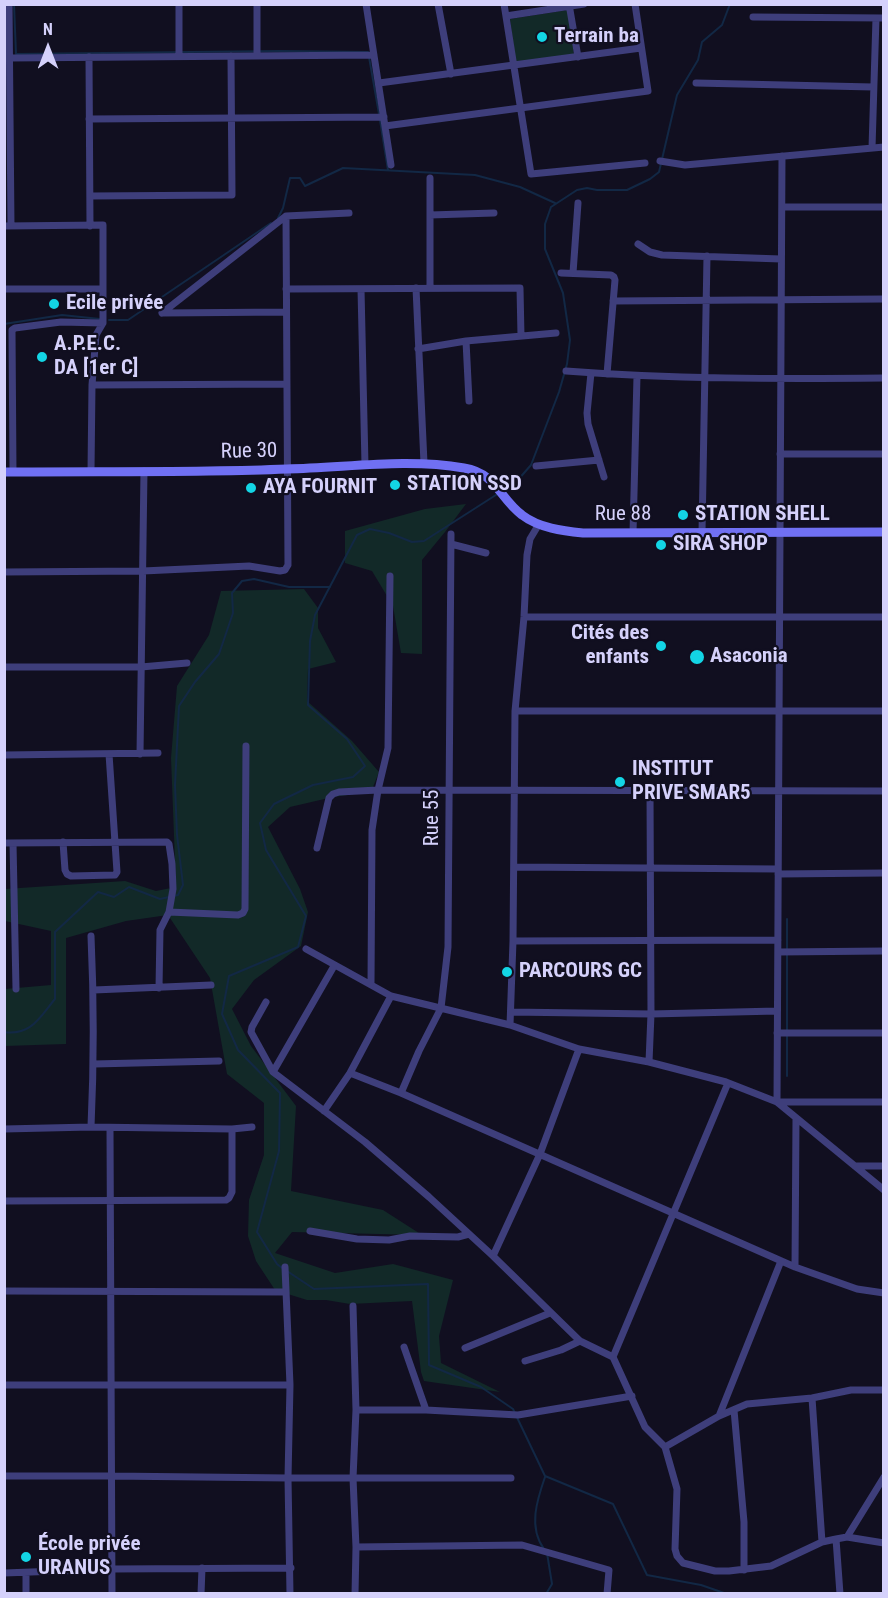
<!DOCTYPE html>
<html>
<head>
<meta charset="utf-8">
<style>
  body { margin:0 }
  #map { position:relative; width:888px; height:1598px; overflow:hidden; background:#110f20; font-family:"Roboto Condensed",sans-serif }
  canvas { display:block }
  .frame { position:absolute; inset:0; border:6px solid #d5d1fb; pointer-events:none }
  .north { position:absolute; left:18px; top:18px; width:60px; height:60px; -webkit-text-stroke:4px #110f20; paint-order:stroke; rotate:0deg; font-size:16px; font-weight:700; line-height:24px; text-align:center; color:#d5d1fb }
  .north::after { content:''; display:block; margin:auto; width:21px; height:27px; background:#d5d1fb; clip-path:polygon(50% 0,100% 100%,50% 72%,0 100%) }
</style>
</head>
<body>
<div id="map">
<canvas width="888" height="1598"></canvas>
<div class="frame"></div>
<div class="north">N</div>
</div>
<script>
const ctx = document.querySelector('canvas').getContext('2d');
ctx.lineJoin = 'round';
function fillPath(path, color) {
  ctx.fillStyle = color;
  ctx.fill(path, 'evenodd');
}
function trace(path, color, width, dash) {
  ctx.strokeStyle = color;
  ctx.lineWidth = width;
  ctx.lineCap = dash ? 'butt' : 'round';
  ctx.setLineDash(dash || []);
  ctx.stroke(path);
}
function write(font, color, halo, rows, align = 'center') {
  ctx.font = font + ' "Roboto Condensed",sans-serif';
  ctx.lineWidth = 4.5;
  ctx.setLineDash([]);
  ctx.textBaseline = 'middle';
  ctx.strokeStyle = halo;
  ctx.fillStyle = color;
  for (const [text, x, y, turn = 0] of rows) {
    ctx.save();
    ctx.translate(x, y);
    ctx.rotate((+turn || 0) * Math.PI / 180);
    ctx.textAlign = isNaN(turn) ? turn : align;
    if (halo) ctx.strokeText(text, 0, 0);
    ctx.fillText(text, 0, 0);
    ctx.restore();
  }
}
const green = new Path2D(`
  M568,10l6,45 -58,9 -6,-45z
  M466,504l-21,28 -23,28v94l-21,-1 -8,-47 -21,-35 -27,-8v-32l80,-22z
  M304,589l14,19v20l18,34 -28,7 -1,32 45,40 27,31 -8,20 -38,5 -43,10 -22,20 32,62 8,23 -7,34 -47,34 -22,29 19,37 45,60 -5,85 92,19 39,25 -130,-3 -17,21 60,20 58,-9 60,16 -14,56 2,27 59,29 -76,-11 -3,-9 -9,-71 -62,3 -24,-4h-19l-32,-10 -19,-29 -8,-25 1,-36 15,-45v-52l-37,-29 -17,-96 -42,-63 -42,6 -60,17v106l-61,2v-57l46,-4v-54l-46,-10v-32l120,-8 31,10 20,-4 -5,-129 6,-72 32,-51 12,-44z`);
const stream = new Path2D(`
  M14,4l2,50 263,-3 89,1
  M369,57l10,57
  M380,120l8,50
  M278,218l5,-10 7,-30h10l5,8 38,-18 132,7 45,12 35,16
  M109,320h19l143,-97
  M4,324l58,-9 38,4
  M504,490l13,-9 14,-16 28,-73 8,-28 3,-24 -7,-47 -18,-44v-25l6,-17 26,-17 10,-2 10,2h30l23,-11 9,-7 18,-77 21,-35 4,-18 20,-17 8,-21
  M4,1032c27,4 36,-15 51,-33v-67l43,-40 16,5 15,-10 31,12 18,-4 5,-10 -6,-50 -2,-50 4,-79 16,-24 24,-28 14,-41 -1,-20 10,-12 12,-2 35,8h41
  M787,1076v-157
  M282,1268l-5,-4 -20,-32 22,-81 1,-58 -42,-43 -16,-36 7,-38 69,-29 8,-31 -40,-66 -6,-27 14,-19 39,-19 40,-8 12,-11 -18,-27 -39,-34 2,-64 5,-26 42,-80 13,-6 19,4 23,9 12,-1 75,-48
  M287,1271l27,18 114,-5 1,81 52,22 32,22 32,67 68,28 34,71 54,10 26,9
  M544,1549c-16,-22 -7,-49 1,-72
  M546,1594l6,-10 -5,-31`);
const street = new Path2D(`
  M9,4l2,222
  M179,4v52
  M257,4v52
  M366,4l25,161
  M438,4l13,70
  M504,4l27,170 114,-11
  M569,4l9,53
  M506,16l78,-12
  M753,17l131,1
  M89,57l1,169
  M10,58l364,-3
  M379,83l262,-35
  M696,83l177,4
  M89,119l295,-2
  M385,126l263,-35 -13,-87
  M872,148l4,-130
  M660,161l25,4 199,-18
  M430,178v110
  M90,196l142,-1 -1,-139
  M782,207h102
  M430,215l64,-2
  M4,226l99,-1v98l-7,12 -4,50 -1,86
  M638,244l12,8 12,3 119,4
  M561,273l50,2 3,2 1,3 -8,94
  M573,273l5,-70
  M416,288l8,175
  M4,289h99
  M286,289l234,-1 1,48
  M361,289l4,176
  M613,301l271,-2
  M162,313l124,-97 63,-3
  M162,313l124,-1
  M466,341l3,60
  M418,349l48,-8 90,-8
  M566,371c106,8 211,8 318,7
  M591,373l-4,40 1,11 16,53
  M92,385l195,-1
  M780,454h104
  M536,466l63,-6
  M13,472l-1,-142 3,-2 46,-6 42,1
  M702,532l5,-276
  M633,533l4,-157
  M451,544l35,9
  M4,572l139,-1 106,-5 31,5 5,-1 3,-5 -2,-349
  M524,617h360
  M4,667h137l46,-4
  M515,711h369
  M140,754l4,-283
  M4,755l154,-2
  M63,842l2,28 2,4 4,2 44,-1 2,-3 -8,-118
  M4,843l163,-1 2,2 3,20 1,25 -4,23 -9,18 -1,58
  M13,843l3,146
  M317,848l12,-50 4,-4 6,-2 39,-2 506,1
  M514,867l264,2
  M778,874l106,-1
  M169,912l69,3 5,-2 2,-4 1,-163
  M91,936c3,64 3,127 0,191
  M513,941l265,-1
  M306,949l85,47 119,29 69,24 70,13 77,20 51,20 107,88
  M778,952l106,-1
  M371,984l1,-154 6,-40 10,-42 2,-172
  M94,990l117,-5
  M266,1002l-14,25 -1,5 22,40 92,70 64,55 64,59 87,85 33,16 32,70 20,20 12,42 -2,60 2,7 6,7 32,8h14l42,-5 51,-24 14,-3 11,-2 37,6
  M511,1012l140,2 126,-3
  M510,1025l3,-84 2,-230 9,-94 3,-62 3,-16 9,-15
  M777,1033h107
  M649,1062l2,-48 -1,-223
  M94,1064l125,-3
  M273,1072l61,-106
  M350,1073l51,20 394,174 62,22 27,4
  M401,1093l18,-42 22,-43 7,-61 3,-413
  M777,1102l5,-946
  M777,1102h107
  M324,1111l26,-38 41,-77
  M110,1128l2,466
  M4,1129l87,-2 141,2
  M855,1166h29
  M4,1201l222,-1 3,-2 3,-6v-63l20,-2
  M310,1231l47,8 32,1 21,-4 48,1 11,-3
  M493,1256l47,-102 39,-105
  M285,1267l5,118 -2,93 2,116
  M795,1267l1,-149
  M4,1291l282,1
  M353,1306l3,104 -3,68 3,69 -1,47
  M404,1347l22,63
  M465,1348l85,-35
  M613,1357l115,-274
  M525,1361l36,-11 19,-9
  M4,1385h286
  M812,1398l10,144
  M356,1410h70l92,5 114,-19
  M734,1410l10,112v48
  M719,1416l62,-155
  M665,1447l54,-31 28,-12 65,-6 39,-8h33
  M4,1476h107l177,2h223
  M847,1537l37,-60
  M836,1539l4,55
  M356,1547l166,-2 87,25 -2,24
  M4,1573l108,-4 179,-1
  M26,1573v21
  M201,1594l1,-26`);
const secondary = new Path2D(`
  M4,472c95,-1 189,1 283,-3 59,-1 118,-11 177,-1 32,5 36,31 58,47 17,13 41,16 61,18l301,-1`);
const markers = [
  [542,37,6,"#13d5e5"],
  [54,304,6,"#13d5e5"],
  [42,357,6,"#13d5e5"],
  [395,485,6,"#13d5e5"],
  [251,488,6,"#13d5e5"],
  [683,515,6,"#13d5e5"],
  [661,545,6,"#13d5e5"],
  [661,646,6,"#13d5e5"],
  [697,657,8,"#13d5e5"],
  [620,782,6,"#13d5e5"],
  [507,972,6,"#13d5e5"],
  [26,1557,6,"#13d5e5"]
];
const poiNames = [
  ["Terrain ba",554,37],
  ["Ecile privée",66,304],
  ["A.P.E.C.",54,345],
  ["DA [1er C]",54,369],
  ["STATION SSD",407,485],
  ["AYA FOURNIT",263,488],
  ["STATION SHELL",695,515],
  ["SIRA SHOP",673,545],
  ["Cités des",649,634,"right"],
  ["enfants",649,658,"right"],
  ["Asaconia",710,657],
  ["INSTITUT",632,770],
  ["PRIVE SMAR5",632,794],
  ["PARCOURS GC",519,972],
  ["École privée",38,1545],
  ["URANUS",38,1569]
];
const streetNames = [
  ["Rue 30",249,452,-1],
  ["Rue 88",623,515],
  ["Rue 55",433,818,-90]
];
fillPath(green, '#122928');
trace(stream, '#122845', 2);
trace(street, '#3e3e7b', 7);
trace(secondary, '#7070f3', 9);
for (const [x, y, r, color] of markers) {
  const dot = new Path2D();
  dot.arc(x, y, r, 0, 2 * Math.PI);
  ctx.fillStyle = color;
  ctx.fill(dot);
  trace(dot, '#110f20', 2);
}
write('bold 21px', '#d5d1fb', '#110f20', poiNames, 'left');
write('21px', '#d5d1fb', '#110f20', streetNames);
</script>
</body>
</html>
